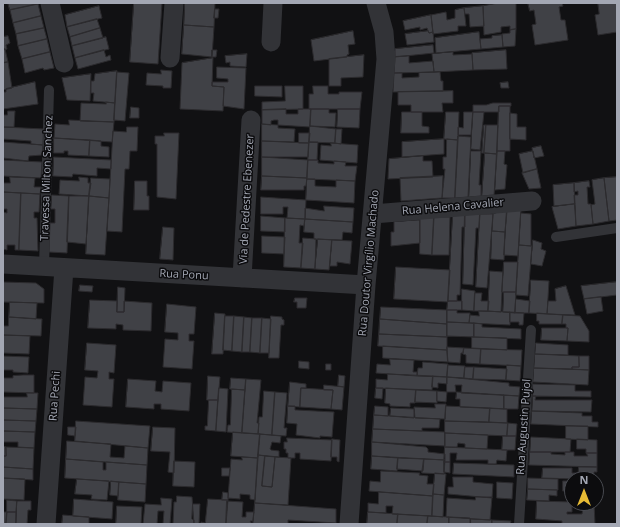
<!DOCTYPE html>
<html>
<head>
<meta charset="utf-8">
<style>
  body { margin:0 }
  #map { position:relative; width:620px; height:527px; overflow:hidden; background:#111113; font-family:"Open Sans",sans-serif }
  canvas { display:block }
  .frame { position:absolute; inset:0; border:4px solid #a3a7b3; pointer-events:none }
  .north { position:absolute; left:564px; top:471px; width:40px; height:40px; box-sizing:border-box; background:#0c0c0e; border:1px solid #484a50; border-radius:50%; rotate:0deg; font-size:11px; font-weight:700; line-height:16px; text-align:center; color:#a3a7b3 }
  .north::after { content:''; display:block; margin:auto; width:14px; height:18px; background:#e7bb35; clip-path:polygon(50% 0,100% 100%,50% 72%,0 100%) }
</style>
</head>
<body>
<div id="map">
<canvas width="620" height="527"></canvas>
<div class="frame"></div>
<div class="north">N</div>
</div>
<script>
const ctx = document.querySelector('canvas').getContext('2d');
ctx.lineJoin = 'round';
function fillPath(path, color) {
  ctx.fillStyle = color;
  ctx.fill(path, 'evenodd');
}
function trace(path, color, width, dash) {
  ctx.strokeStyle = color;
  ctx.lineWidth = width;
  ctx.lineCap = dash ? 'butt' : 'round';
  ctx.setLineDash(dash || []);
  ctx.stroke(path);
}
function write(font, color, halo, rows, align = 'center') {
  ctx.font = font + ' "Open Sans",sans-serif';
  ctx.lineWidth = 3;
  ctx.setLineDash([]);
  ctx.textBaseline = 'middle';
  ctx.strokeStyle = halo;
  ctx.fillStyle = color;
  for (const [text, x, y, turn = 0] of rows) {
    ctx.save();
    ctx.translate(x, y);
    ctx.rotate((+turn || 0) * Math.PI / 180);
    ctx.textAlign = isNaN(turn) ? turn : align;
    if (halo) ctx.strokeText(text, 0, 0);
    ctx.fillText(text, 0, 0);
    ctx.restore();
  }
}
const building = new Path2D(`
  M8,3h30v1l-28,6z
  M134,3h28l-4,61 -28,-2z
  M185,3h30l-1,24 -30,-2z
  M499,3h17v26l-6,1v-4l-9,1v5l-17,3 -1,-29z
  M528,3h34l1,3 -4,1 2,13h4l3,20 -33,5 -3,-20 4,-1 -2,-14 -4,1z
  M598,3h19v29l-19,3 -3,-20 4,-1z
  M38,4l3,12 -28,7 -3,-13z
  M99,6l3,12 -35,9 -2,-12z
  M483,6l1,20 -14,1 -1,-13h-4l-1,-6z
  M464,8l2,18h-8v5l-25,3 -2,-19 15,-3 1,8 8,-2v-8z
  M215,9h4l-1,9h-4z
  M431,15l2,17 -4,1 -2,-5 -7,2v-3l-15,3 -2,-9z
  M41,16l3,12 -28,6 -3,-11z
  M97,19l3,9 -30,9 -3,-10z
  M184,25l30,2 -2,30 -30,-3z
  M44,28l3,11 -29,7 -2,-12z
  M100,28l3,10 -31,8 -2,-9z
  M516,29l-1,17 -12,1 -1,-13 8,-1v-3z
  M353,31l2,13 -7,1 1,9 -2,1v2l-33,4 -3,-21z
  M428,31l1,2 4,-1 1,10 -27,3 -2,-11z
  M479,32l2,17 -45,4 -1,-15z
  M502,35l1,12 -22,2 -1,-10 12,-1v-2z
  M8,36l2,7 -4,2 1,4 -4,1v-13z
  M106,37l3,12 -34,9 -3,-12z
  M47,39l3,13 -28,7 -4,-13z
  M433,45l1,8 -39,4v-8z
  M5,49l3,13 -5,1v-13z
  M104,50l2,7 4,-2 1,5 -33,9 -3,-11z
  M212,50h5l-1,7h-4z
  M506,50l1,19 -34,1 -1,-17z
  M50,52l4,16 -10,2 -1,-2 -18,5 -3,-14z
  M453,52v3l19,-1 1,16 -39,2 -2,-18z
  M247,54l-1,13 -16,-1v-4l-4,1 -1,-7z
  M364,55l-1,22 -22,1v8h-12v-27z
  M409,56v7l24,-2 1,11 -40,1 1,-16z
  M213,58l-1,28 12,1 -1,24 -43,-2 2,-46z
  M8,62l4,26 -9,2v-27z
  M217,67l29,1 -2,41 -21,-3 1,-19 -12,-1v-4h16v-3l-11,-1z
  M161,70l11,1 -1,17h-8v-2l-17,-1 1,-12 14,1z
  M117,71l-2,32 -22,-2 1,-8h-3v-12h3l1,-7z
  M117,72l12,1 -4,48 -11,-1z
  M440,72l1,9h2v10l-50,1 1,-19h8v5l17,-1v-4z
  M91,74l-1,27 -23,-1 -5,-22z
  M35,82l3,22 -35,5v-17h3v-3z
  M508,82l1,6h-8l-1,-5z
  M255,86h27v11l-27,-1z
  M285,86h18v23l-41,1v-8l23,-1z
  M313,86h15v8h11v-2h23l-2,17h-51v-15h4z
  M453,91v12h-11l1,9h-32v-7h-13v-13z
  M106,102l9,1 -1,19 -34,-1 1,-18 25,1z
  M493,103h18v3h-12v6h-26v-7h13z
  M499,106h11v45h-13z
  M131,107l8,1v10h-9z
  M286,109v5h12v-5h13l-1,18 -32,-2v-5h-4l-3,1v4l-9,-1v-14z
  M311,109h18v4h7l-1,14 -25,-1z
  M338,109h22l-1,19 -22,-1z
  M8,111h7l-1,16h-11v-12h4z
  M402,112h20v14l7,1v6h-28z
  M446,112h13l-1,28 -14,-1z
  M464,112h9l-2,23h-13v-8l5,1z
  M473,112h11l-4,38 -9,-1z
  M510,113l7,1v13h9v13l-16,-1z
  M69,120l45,2 -2,20 -58,-4 1,-14 14,1z
  M262,124l16,1v3l17,1 -1,13 -32,-1z
  M484,125h2l-2,28h-2z
  M486,125h12l-1,29 -13,-1z
  M310,126l26,3 -1,14 -26,-1z
  M3,127l41,2 -1,16 -12,-1v-3l-28,-2z
  M127,127h11l-1,24h-7l-1,18h-4l-3,63 -15,-1 6,-100 13,1z
  M336,129h6l-1,15 -6,-1z
  M164,133h15l-3,66 -19,-2v-53h-2v-8h9z
  M299,133h11l-1,10h-10z
  M458,136l13,1 -3,60 -13,1z
  M54,138l36,2 -1,16 -21,-1v-4h-4v2h-10z
  M444,139v15l-42,3v-15z
  M447,139l11,1 -3,58h-13l3,-29h-2v-12h3z
  M90,140l11,1v5l8,1v10l-20,-1z
  M262,141l47,2 -1,14h-46z
  M3,142l40,3 -1,10 -13,1 -1,5 -25,-3z
  M309,142h9l-1,18h-9z
  M331,143l27,2 -1,18 -37,-3 1,-15 10,1z
  M541,146l3,10 -10,2 -2,-10z
  M471,151h10l-2,34h2v11l-12,1z
  M497,151h8l-1,13 3,1 -2,24 -10,1z
  M533,151l4,18 -14,4 -4,-19z
  M485,153l12,1 -3,41 -12,1z
  M423,156v5h9l1,16 -45,2 1,-20z
  M54,157l57,3v9l-14,-1v8l-24,-2 -1,3 -19,-1z
  M262,157l46,3 -1,18 -45,-2z
  M3,160l39,2 -1,16 -38,-2z
  M308,160h10v3l16,1v-3l12,1 -1,4h12l-2,15 -48,-2z
  M537,169l4,19 -12,1 -7,-16z
  M262,176l45,2 -1,8h-2v4h-43z
  M443,176l-1,22 -41,3 -1,-23z
  M10,177l25,1 -1,9h7l-1,7 -37,-2v-9h7z
  M79,177l9,1v5h3l-2,13 -30,-2 1,-14 19,1z
  M617,177v43l-8,1 -5,-43z
  M91,178l19,1 -1,19 -20,-2z
  M604,178l5,43 -16,3 -2,-19 4,-1 -3,-24z
  M307,179h8v7l21,1v-7l19,1 -1,22 -48,-3z
  M135,181h12v15h2v14h-15z
  M589,181l1,6h-3l1,17h3l2,20 -17,2 -2,-31h4v-4l-4,1v-9z
  M574,183l1,21 -21,2 -1,-21z
  M3,192l18,1 -2,57h-4v-5h-8v5l-4,-1v-37l4,1v-4h-4z
  M21,193l19,1 -1,18h-5v6h3l1,33 -19,-1z
  M52,195l17,1 -2,57 -18,-1 1,-29h5v-14h-4z
  M69,196h20l-3,48 -19,-2z
  M89,196l20,2 -4,57 -19,-1z
  M261,197l45,3 -1,19 -18,-1 1,-11h-5v7h-22z
  M575,204l1,22 -18,3 -6,-22z
  M324,206l30,2 -1,14 -48,-3v-11l19,3z
  M507,209h14l-3,47 -14,-1z
  M502,211h5l-2,21 -13,-1 1,-17z
  M453,213h12v14h-3l-2,68h-3v6h-9z
  M465,213l15,1 -1,14h-3l-3,57 -10,-1z
  M521,213l10,1v32l-12,-1z
  M480,214h13l-6,74 -11,-1z
  M261,216l24,2v14l-24,-1z
  M420,217h14l-2,38 -12,-1z
  M434,217h16l-1,38h-17z
  M285,218l20,1 -1,7 -4,-1 -1,18h4l-2,25 -17,-1z
  M305,219l48,3 -1,11 -9,-1 -1,8 -28,-1v-6l-10,-1z
  M420,220v23l-29,3v-14h3v-10z
  M163,227l11,1 -1,32 -13,-1z
  M492,231l13,1 -1,28 -13,-1z
  M262,236l23,1 -1,17 -22,-1z
  M303,238l13,1 -1,30 -14,-1z
  M318,239l14,1 -3,30 -14,-1z
  M332,240l20,1 -2,23 -13,-2v4h-7z
  M533,240l9,3 -1,6 5,2 -4,15 -11,-2z
  M519,245l13,1 -4,50 -12,-1z
  M504,262h14l-2,30h-14z
  M396,267l54,3 -2,32 -54,-3z
  M490,271l13,1 -2,40 -13,-1z
  M531,280l18,1 -2,33 -18,-1z
  M3,282l33,1 8,6v14l-41,-1z
  M617,282v13l-33,4 -3,-13z
  M80,285l13,1 -1,6 -13,-1z
  M566,286l9,29 -28,-1 1,-13h8l-1,-12z
  M118,287l7,1 -1,24h-7z
  M462,289l13,2 -1,20 -12,-1z
  M504,292h12l-1,21 -12,-1z
  M475,293h7l-1,8h8l-1,10h-14z
  M601,297l2,14 -16,3 -3,-15z
  M295,298h12l-1,10h-9v-6h-3z
  M516,299l14,2 -1,12h-14z
  M90,300l27,1v11h7v-11l28,2 -1,28 -28,-1v-5l-7,-1v5l-28,-1z
  M448,301h14v9h-15z
  M10,302l27,1 -1,16 -27,-2z
  M167,304l29,3 -2,27h-5v7h5l-2,28 -29,-2 2,-28 13,1v-7l-13,-1z
  M381,307l66,3v14l-67,-5z
  M447,310h10v3h13l-1,10 -22,-1z
  M479,311l31,1v13l-41,-2 1,-8 9,1z
  M510,312l14,1 -1,12h-4v-3h-9z
  M215,313l10,1 -2,40h-11z
  M537,313l26,2 -1,9h-23v-3h-2z
  M563,315l17,1 9,15v11l-22,-1 1,-13h-2v-4h-4z
  M225,316h9l-2,35 -9,-1z
  M234,316l10,1 -2,35 -10,-1z
  M271,316l11,1v2l2,1v5h-3l-2,33h-10z
  M9,317l33,2 -1,17 -38,-1v-9h5z
  M244,317l8,1 -2,34h-8z
  M252,318h10l-2,35 -10,-1z
  M262,318l9,1 -2,34h-9z
  M380,319l67,5v13l-68,-3z
  M447,322l27,1v14l-27,-1z
  M474,323l8,1v3l39,2v10l-47,-2z
  M3,326v9l27,1 -1,18 -26,-1z
  M542,328h26l-1,13 -26,-1z
  M379,334l68,3v13l-69,-4z
  M472,337l35,1v12l-35,-2z
  M87,343l29,2 -2,28 -5,-1v7h5l-2,28 -29,-2 2,-28 12,1 1,-7 -13,-1z
  M536,343l32,2v10l-33,-1z
  M383,346l64,4 1,12 -65,-4z
  M447,347l17,1 -1,5h-2l-1,10 -12,-1z
  M464,348l17,1 -1,15 -14,-1v-8l-3,-1z
  M481,349l41,1 -1,16 -41,-2z
  M535,354l44,2v11h-7v2l-38,-1z
  M3,356l26,1 -1,16 -15,-1v-2h-10z
  M579,356h10v14l-17,-1v-2h7z
  M390,359l24,1 -1,12h4v4l-41,-3 1,-9 13,1z
  M299,361l10,1v7l-10,-1z
  M423,362l25,2 -1,13 -30,-1 1,-8h4z
  M326,364h5v6h-5z
  M448,365l17,1 -1,12 -17,-1z
  M507,365l14,1 -1,15 -14,-1z
  M465,367h9l-1,12 -9,-1z
  M474,367l33,2 -1,11 -33,-1z
  M534,368l55,2 -1,15 -55,-3z
  M388,374l45,2 -1,14 -56,-2v-9l11,1z
  M23,375h11v18l-31,-1v-14h10v-2z
  M339,375l6,1 -1,11 -6,-1z
  M208,376l12,1 -2,23h-11z
  M433,376l14,1v7l-9,-1v5l-6,-1z
  M447,377l62,6v3l11,1 -1,9 -58,-3 1,-8h-7l1,7h-9z
  M231,378l15,1 -1,11 -15,-1z
  M128,379l28,2 -1,10 7,1 1,-11 28,2 -2,28 -28,-2v-5h-7v5l-28,-2z
  M246,379l15,1 -4,43h2l-1,11 -16,-1z
  M290,382l16,2v4h-5l-1,19 -12,-1z
  M533,384l42,1v6h16v6l-58,-1z
  M324,385l20,2 -2,23 -11,-1 2,-19h-9z
  M219,388l9,1 -2,43 -10,-1z
  M301,388l32,2 -2,19 -31,-2z
  M376,388h7l-1,11 -7,-1z
  M386,388l30,2 -1,13h-5v4l-20,-1v-2l-5,-1z
  M232,389l13,1 -3,43 -15,-1 1,-7h2z
  M416,390l21,1v12l-22,-1z
  M264,391l11,1 -3,43 -14,-1 1,-17h3z
  M437,391l10,1 -1,10 -9,-1z
  M275,392l12,1 -3,35h3l-1,8 -14,-1z
  M457,392l47,3v14l-44,-2v-8h-4z
  M27,393h11l-1,16 -34,-1v-11h24z
  M504,395l15,1 -1,13h-14z
  M533,396h3l-1,4h57l-1,12 -59,-1z
  M209,400h9l-2,31 -11,-1v-4h2z
  M435,404h11l-1,15 -30,-1 -1,-11 21,1z
  M288,406h7v4h2l37,2 -2,25 -12,-1v2l-24,-3 1,-11 -10,-1z
  M375,406l13,1v9l-14,-1z
  M446,406l44,2 -1,14 -44,-1z
  M3,408l34,1 -1,12 -33,-1z
  M391,408l23,1v9l-24,-2z
  M490,408l17,1v14l-18,-1z
  M532,411l50,2v3h10v6h6v5l-67,-3z
  M374,415l66,4 -1,9h-17v3l-49,-2z
  M3,420l33,1 -1,11 -32,-1z
  M76,421l74,5 -2,22 -73,-7z
  M445,421l63,2 -1,13 -62,-3z
  M508,423l9,1 -1,12h-9z
  M566,426h22v14l-22,-1z
  M68,427h8l-1,9 -7,-1z
  M153,427l22,1 -1,45 -6,-1 2,-20 -19,-1z
  M373,429l72,3v14l-73,-4z
  M3,431l32,1 -1,16 -16,-1v-5h-15z
  M233,432l27,2 -2,24 -27,-2z
  M445,433l43,2 -1,14 -22,-1v-4l-7,-1 -1,4h-12z
  M260,434l21,2 -1,7 -8,-1 -2,7 1,1 8,1v6l-21,-2z
  M503,436h13l-1,14h-13z
  M531,437l40,2 -1,13h-40z
  M287,438l45,2 -1,21 -31,-2v-6h-5v5h-7v-5h-2v-4h-2v-7h3z
  M332,439l8,1 -1,22 -2,-1v-4h-6z
  M577,439l20,1v13h-11v-4h-9z
  M67,441l44,3 -1,13 14,1 1,-12 23,2 -1,17 -81,-6z
  M372,442l54,5 2,2v3l17,2v6l-73,-4z
  M3,446l3,1v9h-3z
  M6,447l28,1 -1,21 -30,-2v-11h3z
  M445,447l62,3 -1,11 -9,-1 -1,4h-8v-4h-32l1,-7h-7v9h-6z
  M530,452h21v2l14,1v-3h9v4h14l-2,-3h11v14l-68,-2z
  M258,455l7,1 -3,30 10,1 3,-30 16,1 -3,47 -33,-2z
  M265,456l10,1 -3,30 -10,-1z
  M372,456l26,2 -1,13 -26,-2z
  M242,457l16,1 -3,42 -5,-1v-4l-10,-1v5l-12,-1 3,-39 11,1z
  M398,458l26,1 -1,12 -26,-2z
  M66,459l37,3v8h3v-8l41,3 -1,19 -81,-6z
  M424,459l21,1 -1,14 -22,-1z
  M174,461l21,1 -1,25 -21,-1z
  M444,462h6v11l-6,-1z
  M454,463l60,2v12l-61,-3z
  M3,467l30,2v11l-30,-2z
  M579,467h18v5h-3v7h-16z
  M222,468h8l-1,8h-7z
  M543,468h29v5h5v6l-35,-1z
  M381,471l39,2 -1,2 9,1 -1,8h7l-1,12 -64,-5 1,-10 10,1z
  M435,473l11,1 -2,21 -11,-1z
  M453,477h20v5l20,2 -1,14 -44,-4v-7h5z
  M3,478l22,1 -1,21 -21,-1z
  M528,478l30,1v11l-30,-1z
  M77,479l32,2 -2,19 -16,-1 1,-4 -17,-1z
  M111,481l8,1 -1,14 -8,-1z
  M563,481h9v10h-9z
  M119,482l27,2 -1,18 -27,-2z
  M497,482l16,1 -1,16 -15,-1z
  M528,489l29,1v6l-8,-1v6l-22,-1z
  M569,491h3v11h-3z
  M223,492l5,1v7h-6z
  M379,492l54,4 -1,20 -40,-2 1,-8h-7v7l-18,-1v-9l10,1z
  M433,494l11,1 -1,22 -11,-1z
  M177,496l15,1 2,27h-21l1,-22h2z
  M476,497h16l-2,23 -44,-3 1,-19 28,2z
  M161,498l11,1 -2,25h-7l1,-13h-6l-1,13h-14l2,-20 16,1z
  M74,499l39,3 -1,17 -39,-3z
  M208,499l20,1 -2,24h-25v-2l4,1z
  M7,500l10,1 -1,11h-9z
  M17,501h14v9h-3l-1,14h-11z
  M227,501l16,1 -1,15h4v-5h8l-1,9h-3l2,3h-26z
  M537,501l35,1v10h-5v2h15l1,-6h-7v-5h18l1,21h-33v-3l-26,-2z
  M255,503l81,6v14l-48,-3v4h-35z
  M193,504h7l-1,20h-5v-4l-2,-1z
  M117,506l25,1 -1,17h-25z
  M3,512h4l-1,12h-3z
  M7,512h9v12h-10z
  M368,512l30,2 -1,10h-30z
  M398,514l30,2 -1,8h-30z
  M63,515l26,2v7h-27z
  M428,516l21,1v7h-22z
  M449,517l21,1v6h-21z
  M471,519l21,1v4h-21z
  M492,520l19,1 -1,3h-18z`);
const lane = new Path2D(`
  M556,237l61,-9
  M44,267l5,-177
  M519,524l12,-194`);
const street = new Path2D(`
  M50,3l14,60
  M271,42l2,-39
  M170,58l4,-55
  M373,214l159,-13
  M3,264l363,21
  M242,278l9,-158
  M46,524l18,-256
  M349,524l17,-239 20,-226 -2,-27 -8,-29`);
const streetNames = [
  ["Travessa Milton Sanchez",47,178,-88],
  ["Via de Pedestre Ebenezer",247,199,-87],
  ["Rua Helena Cavalier",453,207,-5],
  ["Rua Doutor Virgílio Machado",369,263,-85],
  ["Rua Ponu",184,275,3],
  ["Rua Pechi",55,396,-86],
  ["Rua Augustin Pujol",524,427,-86]
];
fillPath(building, '#404146');
trace(building, '#2c2b2e', 1);
trace(lane, '#323337', 10);
trace(street, '#323337', 19);
write('11px', '#a3a7b3', '#0c0c0e', streetNames);
</script>
</body>
</html>
